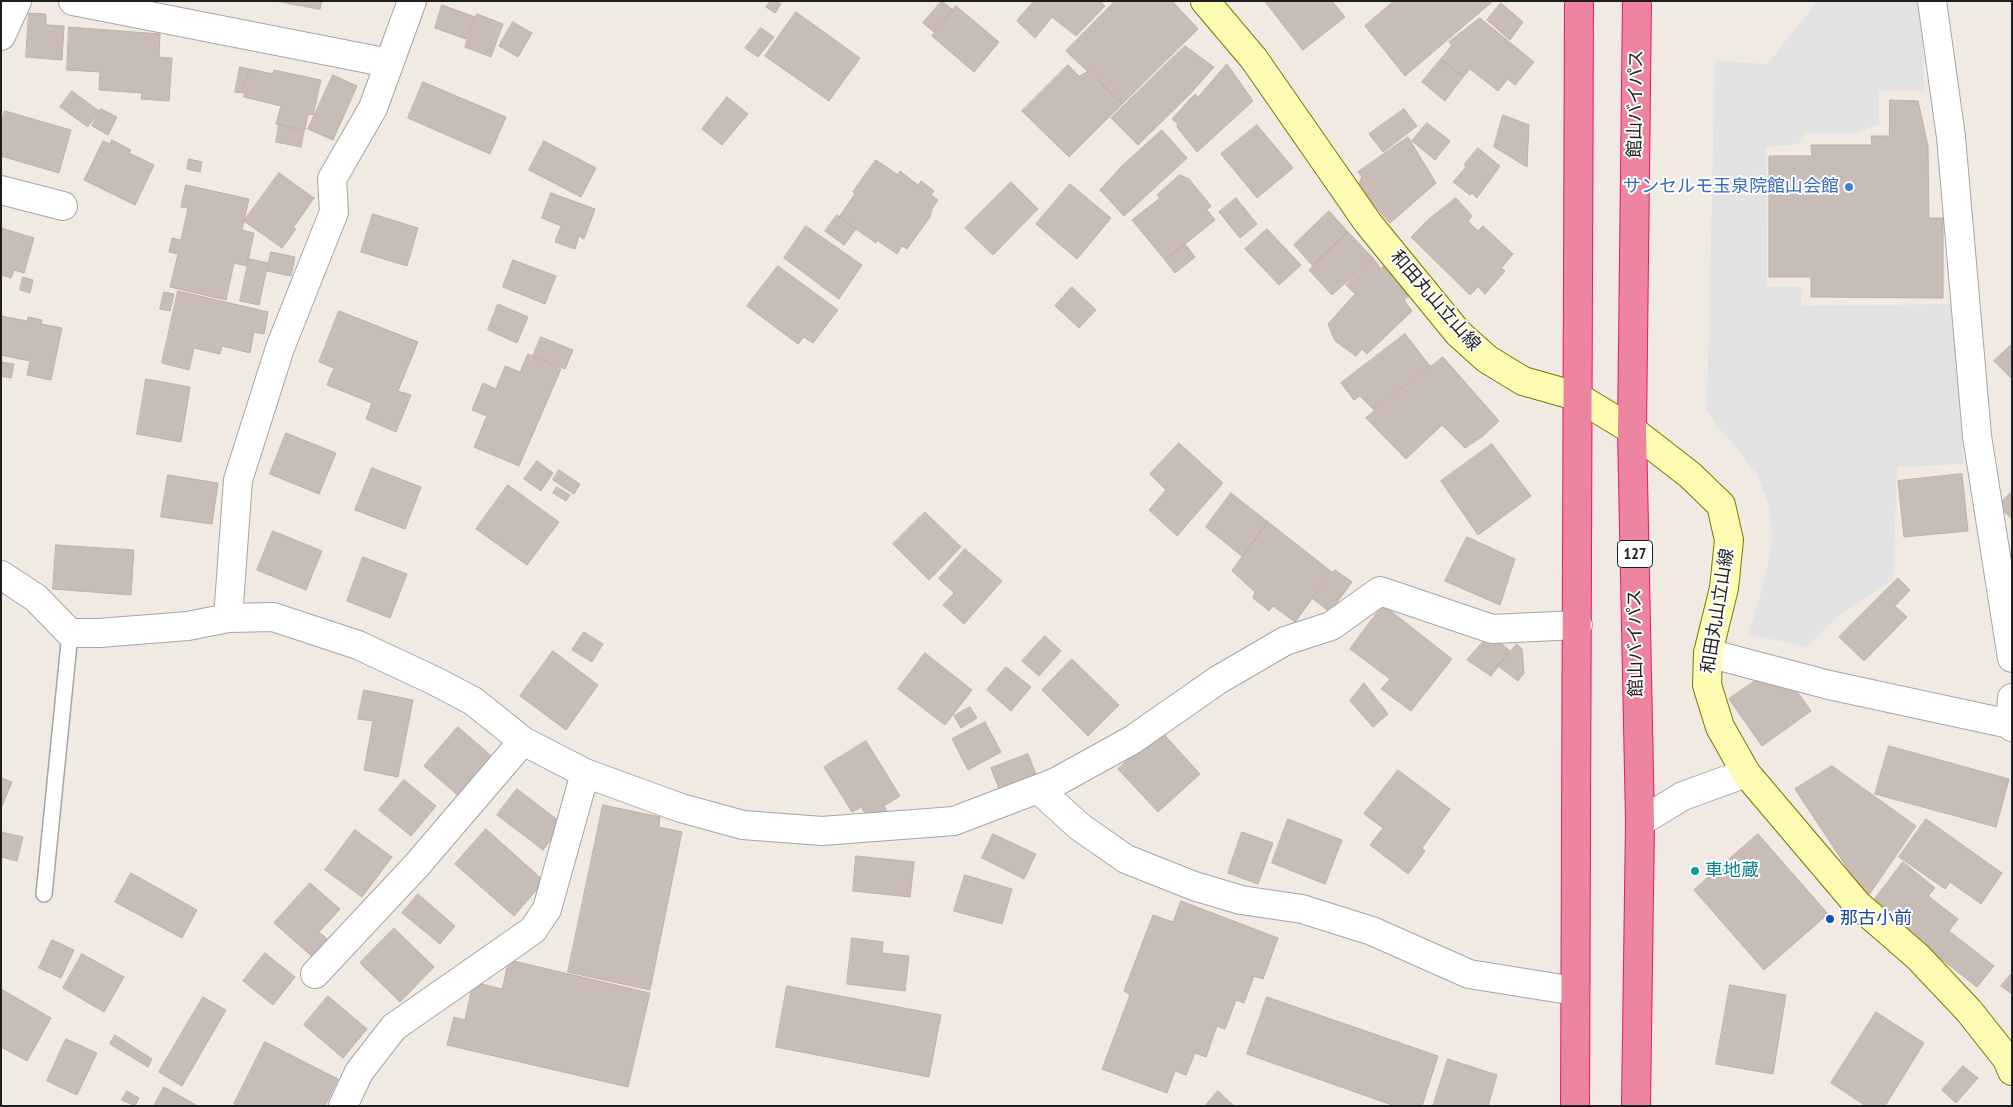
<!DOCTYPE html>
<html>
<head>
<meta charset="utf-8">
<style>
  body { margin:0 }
  #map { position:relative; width:2013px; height:1107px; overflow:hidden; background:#f0eae3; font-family:"PT Sans Narrow",sans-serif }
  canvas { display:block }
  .frame { position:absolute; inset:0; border:2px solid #1e1e1e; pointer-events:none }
</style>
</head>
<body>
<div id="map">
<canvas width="2013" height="1107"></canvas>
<div class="frame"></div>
</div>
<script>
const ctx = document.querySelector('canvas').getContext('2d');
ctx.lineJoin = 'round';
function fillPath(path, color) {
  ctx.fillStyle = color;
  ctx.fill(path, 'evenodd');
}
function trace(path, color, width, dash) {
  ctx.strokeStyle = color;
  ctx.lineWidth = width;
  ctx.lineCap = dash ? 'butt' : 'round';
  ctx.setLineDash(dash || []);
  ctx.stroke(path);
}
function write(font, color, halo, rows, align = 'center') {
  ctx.font = font + ' "PT Sans Narrow","Noto Sans JP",sans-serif';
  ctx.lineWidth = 4;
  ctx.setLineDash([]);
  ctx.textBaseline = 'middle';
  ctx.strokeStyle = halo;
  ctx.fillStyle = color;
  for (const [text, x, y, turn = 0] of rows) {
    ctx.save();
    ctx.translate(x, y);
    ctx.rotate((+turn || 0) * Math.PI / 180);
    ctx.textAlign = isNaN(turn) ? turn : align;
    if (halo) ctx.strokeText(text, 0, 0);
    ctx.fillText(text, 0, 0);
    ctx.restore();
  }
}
const parking = new Path2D(`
  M1818,1h101l4,30 1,60 -45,-1v34l-24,9h-51l-6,11 -32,3 1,140h35l-1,19 151,-2 12,160 -67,3 -4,113 -55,36 -32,31 -58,-13 12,-36 7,-30 6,-32 -4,-30 -12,-31 -20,-27 -20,-22 -10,-16 8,-349 52,3z`);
const building = new Path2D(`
  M276,1h46l-2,8z
  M771,1h5l5,3 -6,9 -9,-6z
  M942,1l11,9 -19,22 -11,-9z
  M1034,1h66l5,5 -29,30 -24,-19 -17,21 -18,-17z
  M1115,1h57l26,28 -76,75 -56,-53z
  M1265,1h67l13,16 -42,33z
  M1394,1h99l-88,75 -40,-50z
  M1501,3l22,19 -13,18 -23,-20z
  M442,5l33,12 -9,22 -31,-11z
  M956,6l43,36 -25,30 -42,-36z
  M796,12l64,46 -31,43 -64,-45z
  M29,13l17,1v11l18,1 -2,34 -36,-3z
  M477,14l26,10 -12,33 -26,-10z
  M1480,18l54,44 -19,23 -7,-6 -10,12 -28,-22 -7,8 -22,-18 11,-14 -3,-3z
  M513,22l19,11 -14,24 -19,-11z
  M69,27l91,7 -1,23 13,1 -3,43 -28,-2 1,-6 -43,-3 1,-18 -33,-2z
  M761,28l13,9 -16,20 -13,-9z
  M1185,46l29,21 -23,26 -53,52 -27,-27z
  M1441,59l22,18 -18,24 -23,-19z
  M1227,64l26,37 -56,51 -20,-25 1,-3 -6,-5 23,-25 3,3z
  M1068,65l11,11 10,-5 33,33 -53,53 -47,-46z
  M240,67l9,2 -6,24 -8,-1z
  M250,69l23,5 1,-4 47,10 -8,35 -5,-1 -3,16 -29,-6 5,-18 -37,-9z
  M333,75l24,11 -24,54 -25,-11z
  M423,82l83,35 -16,37 -82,-36z
  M72,91l27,20 -11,16 -28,-20z
  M727,97l21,17 -26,31 -20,-16z
  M1890,100l28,1 10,45 1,72h14v80l-132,-1v-20h-42v-121h43l-1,-11h61l-1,-9h18z
  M101,109l16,8 -9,18 -16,-9z
  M1404,109l13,17 -34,26 -14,-18z
  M5,111l66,19 -12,43 -58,-17v-32z
  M1503,115l26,10 -2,42 -33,-20z
  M1427,123l23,18 -15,19 -23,-19z
  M279,125l25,6 -3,16 -25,-5z
  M1257,125l36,43 -36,30 -36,-44z
  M1162,130l25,28 -63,58 -24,-26 22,-24z
  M1408,137l28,46 -46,40 -18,-20 -13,-20 3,-6 -4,-5z
  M112,140l19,10 -2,3 25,12 -19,40 -51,-25 19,-39 7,3z
  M544,141l52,27 -15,29 -52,-27z
  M1478,148l22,18 -23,32 -5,-5 -2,2 -17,-13 13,-15 -2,-2z
  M189,159l13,3 -2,10 -13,-3z
  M876,160l22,15 2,-4 18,14 3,-4 13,10 -3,4 7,5 -6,9 -2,8 -23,32 -5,-3 -5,8 -20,-14 -1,3 -37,-26 16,-23 -2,-2z
  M279,173l35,25 -21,30 3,1 -14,19 -38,-27z
  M1180,175l9,4 22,27 -4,4 8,10 -50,40 -33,-40 28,-22 -3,-3z
  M1011,182l27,27 -45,46 -28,-27z
  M1070,184l41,34 -34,41 -41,-35z
  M186,185l63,14 -7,31 12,3 -7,33 -13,-3 -8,37 -56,-13 8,-33 -9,-2 3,-14 9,2 7,-32 -7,-1z
  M551,193l44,16 -11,30 -5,-3 -4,13 -20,-7 6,-16 -19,-8z
  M1236,198l21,26 -17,14 -21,-26z
  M1456,198l16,18 -4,5 10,10 5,-5 30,28 -12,14 4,3 -20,23 -7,-7 -8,8 -59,-58 18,-18z
  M1329,211l19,21 -35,34 -19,-21z
  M373,214l45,14 -11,38 -46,-14z
  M837,215l19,14 -12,16 -19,-14z
  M806,226l56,39 -23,34 -55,-41z
  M1,228l33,10 -10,35 -10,-3 -3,8 -10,-3z
  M1267,229l34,36 -22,20 -34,-36z
  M1348,232l25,26 -41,37 -23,-25z
  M1185,244l10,13 -20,16 -10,-13z
  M271,252l24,5 -4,19 -24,-5z
  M1373,258l8,11 3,-4 27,29 -7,6 8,11 -45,43 -5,-5 -6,7 -21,-15 -7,-17 27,-30 -9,-9z
  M249,259l19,4 -9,42 -19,-4z
  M513,260l43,16 -11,28 -42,-17z
  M778,266l60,44 -25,33 -9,-6 -6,7 -51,-38z
  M23,277l10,3 -3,13 -10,-3z
  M1072,287l24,23 -17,18 -24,-22z
  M178,291l90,21 -4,22 -10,-2 -4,21 -28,-7 -2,8 -26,-6 -5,22 -27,-7z
  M164,292l10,2 -4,17 -10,-2z
  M498,304l30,13 -11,26 -29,-13z
  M339,311l79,31 -20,49 13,4 -15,37 -30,-13 6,-16 -45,-18 7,-17 -15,-6z
  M1,316l26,5 1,-4 14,3 -1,4 21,4 -11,52 -24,-5 3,-14 -29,-6z
  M1405,334l25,32 -56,44 -14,-14 -6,4 -13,-17z
  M541,337l32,13 -8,19 -32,-13z
  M2012,344v35l-18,-18z
  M528,354l33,15 -42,97 -45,-19 13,-31 -15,-6 11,-27 13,6 9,-23 15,6z
  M1443,357l56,64 -16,15 -18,12 -23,-23 -36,34 -40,-41z
  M1,362l13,2 -3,14 -10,-2z
  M146,379l44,8 -9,55 -44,-8z
  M286,433l50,20 -17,41 -49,-20z
  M1179,443l44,40 -46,53 -28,-26 17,-20 -16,-16z
  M1492,444l39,52 -53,39 -37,-54z
  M537,461l16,12 -12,18 -17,-12z
  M372,468l49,19 -16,42 -50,-19z
  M559,470l21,14 -6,10 -21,-14z
  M1962,474l6,57 -64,6 -6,-56z
  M168,475l50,8 -6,41 -51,-7z
  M508,485l51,37 -32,43 -51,-36z
  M557,487l13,8 -4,6 -13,-8z
  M2012,491v28l-14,-13z
  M1231,493l37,29 -25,35 -37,-30z
  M925,512l36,35 -32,33 -36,-36z
  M1268,522l64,50 -37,50 -22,-16 -4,5 -16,-13 2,-6 -23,-21z
  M273,531l49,20 -16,39 -49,-20z
  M1467,537l48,22 -15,46 -55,-24z
  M56,545l78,5 -3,45 -78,-6z
  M965,549l37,32 -38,43 -21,-19 11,-12 -15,-14z
  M363,557l44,17 -17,44 -43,-17z
  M1335,570l17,12 -22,30 -17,-13z
  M1898,578l12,12 -15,16 12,11 -43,44 -25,-24z
  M1383,605l69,54 -41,52 -30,-22 9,-10 -40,-30z
  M584,632l19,12 -11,18 -20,-12z
  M1490,634l20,17 -19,25 -24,-16z
  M1045,636l16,15 -22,25 -17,-15z
  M1517,644l5,5 2,24 -6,8 -20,-15z
  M553,651l45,34 -32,45 -46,-34z
  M925,653l47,37 -27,35 -47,-36z
  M1072,659l47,46 -31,31 -46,-46z
  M1006,667l25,20 -20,24 -24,-21z
  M1768,672l10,15 11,-7 22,31 -49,35 -33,-47z
  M1364,683l24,31 -15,13 -23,-26z
  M364,690l49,10 -15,77 -34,-7 9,-49 -15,-2z
  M970,707l7,11 -16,10 -7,-12z
  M985,722l16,30 -33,18 -16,-31z
  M458,727l37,32 -34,39 -37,-32z
  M1160,730l40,44 -42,38 -40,-43z
  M866,741l34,55 -16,10 3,5 -17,10 -9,-14 -9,5 -28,-45z
  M1889,746l120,33 -13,48 -121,-33z
  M1028,754l11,28 -37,14 -11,-28z
  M1832,766l84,60 -49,72 -72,-109z
  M1398,770l52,39 -28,39 3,3 -17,23 -38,-29 13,-17 -19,-14z
  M1,778l11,4 -11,26z
  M404,780l32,26 -25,30 -32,-26z
  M517,789l46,35 -20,26 -46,-35z
  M603,805l57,12 -1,10 23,5 -32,158 -82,-18z
  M1288,819l54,21 -17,44 -53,-21z
  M1926,819l76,54 -21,31 -31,-22 -5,7 -46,-32z
  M486,829l58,52 -30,35 -59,-52z
  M355,830l37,27 -30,40 -37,-27z
  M1,832l22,5 -6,24 -16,-4z
  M1242,832l31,11 -15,41 -30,-11z
  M993,834l43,20 -12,25 -42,-21z
  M1758,834l70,80 -64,56 -70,-80z
  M856,856l58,6 -4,35 -57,-6z
  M1903,862l32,26 -7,8 30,23 -9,12 45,35 -17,21 -106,-83z
  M131,873l66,37 -15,28 -67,-36z
  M965,875l47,14 -10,35 -48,-13z
  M310,883l30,26 -21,23 11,9 -15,18 -41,-36z
  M418,894l37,32 -15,18 -38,-31z
  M1181,901l97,37 -15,41 -9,-3 -10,27 -8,-3 -11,29 -8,-3 -11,31 -11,-4 -9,22 -11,-4 -8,22 -65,-24 28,-74 -6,-4 29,-76 20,7z
  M394,928l40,39 -34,35 -40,-39z
  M852,938l31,4 -1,11 27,3 -4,35 -58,-7z
  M52,940l22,10 -13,28 -22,-10z
  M265,953l30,24 -22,28 -30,-24z
  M82,954l42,23 -20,35 -41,-24z
  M509,960l141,33 -22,94 -181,-42 7,-28 11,3 8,-38 29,7z
  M2012,973v21l-11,-8z
  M1730,985l56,10 -13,79 -57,-10z
  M787,986l154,29 -12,62 -153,-30z
  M1,989l50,29 -24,43 -26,-14z
  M328,996l39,33 -24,29 -39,-33z
  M203,997l23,13 -44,76 -23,-14z
  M1267,997l171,59 -16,50h-27l-148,-52z
  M1876,1012l48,31 -39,63h-19l-35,-23z
  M115,1035l37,24 -4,8 -38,-23z
  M66,1039l31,14 -20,42 -30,-14z
  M265,1042l73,37 -13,27h-87l-4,-2z
  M1448,1059l49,16 -9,31h-55z
  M1963,1066l15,12 -22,25 -14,-13z
  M164,1087l34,19h-44z
  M127,1091l12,7 -4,8 -13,-6z
  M1218,1091l16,15h-29z`);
const lane = new Path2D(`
  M44,894l26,-261`);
const street = new Path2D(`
  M73,1l316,62
  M1932,1l19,136 26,299 35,222
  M1,36l16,-35
  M1,190l62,16
  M1,575l35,23 34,35h29l89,-7 40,-8 45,-1 85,28 77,36 38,20 50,40 62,32 96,35 62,17 79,6 132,-10 102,-39 76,-42 86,-60 67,-39 46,-15 49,-35 112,38 86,-4
  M228,618l10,-138 42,-132 54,-136 -2,-33 41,-71 39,-107
  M1708,653l121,32 181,39
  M2012,698l-2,26 2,3
  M1038,789l42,38 46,32 68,27 47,14 61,9 70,22 97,43 106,17
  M1640,822l43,-26 63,-23
  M315,974l102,-109 106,-124
  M343,1106l16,-34 35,-45 139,-97 14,-21 38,-136`);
const secondary = new Path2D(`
  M1205,1l49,58 114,164 90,110 29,26 36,22 53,15 56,34 58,45 31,30 8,35 -5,48 -16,65 -1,32 13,42 26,46 111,131 61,53 51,54 38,48 5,12`);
const highway = new Path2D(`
  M1575,1106l4,-1105
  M1636,1106l4,-284 -8,-392 5,-429`);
const markers = [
  [1849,187,5,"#3f7fe0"],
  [1695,871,5,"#0f9aa8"],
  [1830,919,5,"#1a4fb4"]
];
const shields = [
  [1635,554,35]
];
const shieldNames = [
  ["127",1635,554]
];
const streetNames = [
  ["館山バイパス",1636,104,-89],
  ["和田丸山立山線",1435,301,49],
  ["和田丸山立山線",1718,611,-81],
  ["館山バイパス",1636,643,-91]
];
const shopNames = [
  ["サンセルモ玉泉院館山会館",1839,187]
];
const cultureNames = [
  ["車地蔵",1705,871]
];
const transitNames = [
  ["那古小前",1840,919]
];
fillPath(parking, '#e2e2e2');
fillPath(building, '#c8bcb6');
trace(building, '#c2afa4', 1);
trace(lane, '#a5a5a5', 18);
trace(street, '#a5a5a5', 30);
trace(secondary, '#777900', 30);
trace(highway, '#e61870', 30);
trace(lane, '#fff', 15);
trace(street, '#fff', 28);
trace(secondary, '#fefbb2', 28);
trace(highway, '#ed85a1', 28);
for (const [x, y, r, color] of markers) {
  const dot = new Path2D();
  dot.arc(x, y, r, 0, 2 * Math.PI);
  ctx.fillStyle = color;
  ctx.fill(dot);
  trace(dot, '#fff', 2);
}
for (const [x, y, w] of shields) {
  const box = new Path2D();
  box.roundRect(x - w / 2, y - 13.5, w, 27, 4);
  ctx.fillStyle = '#fff';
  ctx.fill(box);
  trace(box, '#1e1e1e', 1);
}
write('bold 16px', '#1e1e1e', null, shieldNames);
write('18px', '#1e1e1e', '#fff', streetNames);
write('18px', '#366cbe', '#fff', shopNames, 'right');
write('18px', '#0d838f', '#fff', cultureNames, 'left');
write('18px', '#164399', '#fff', transitNames, 'left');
</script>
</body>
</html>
